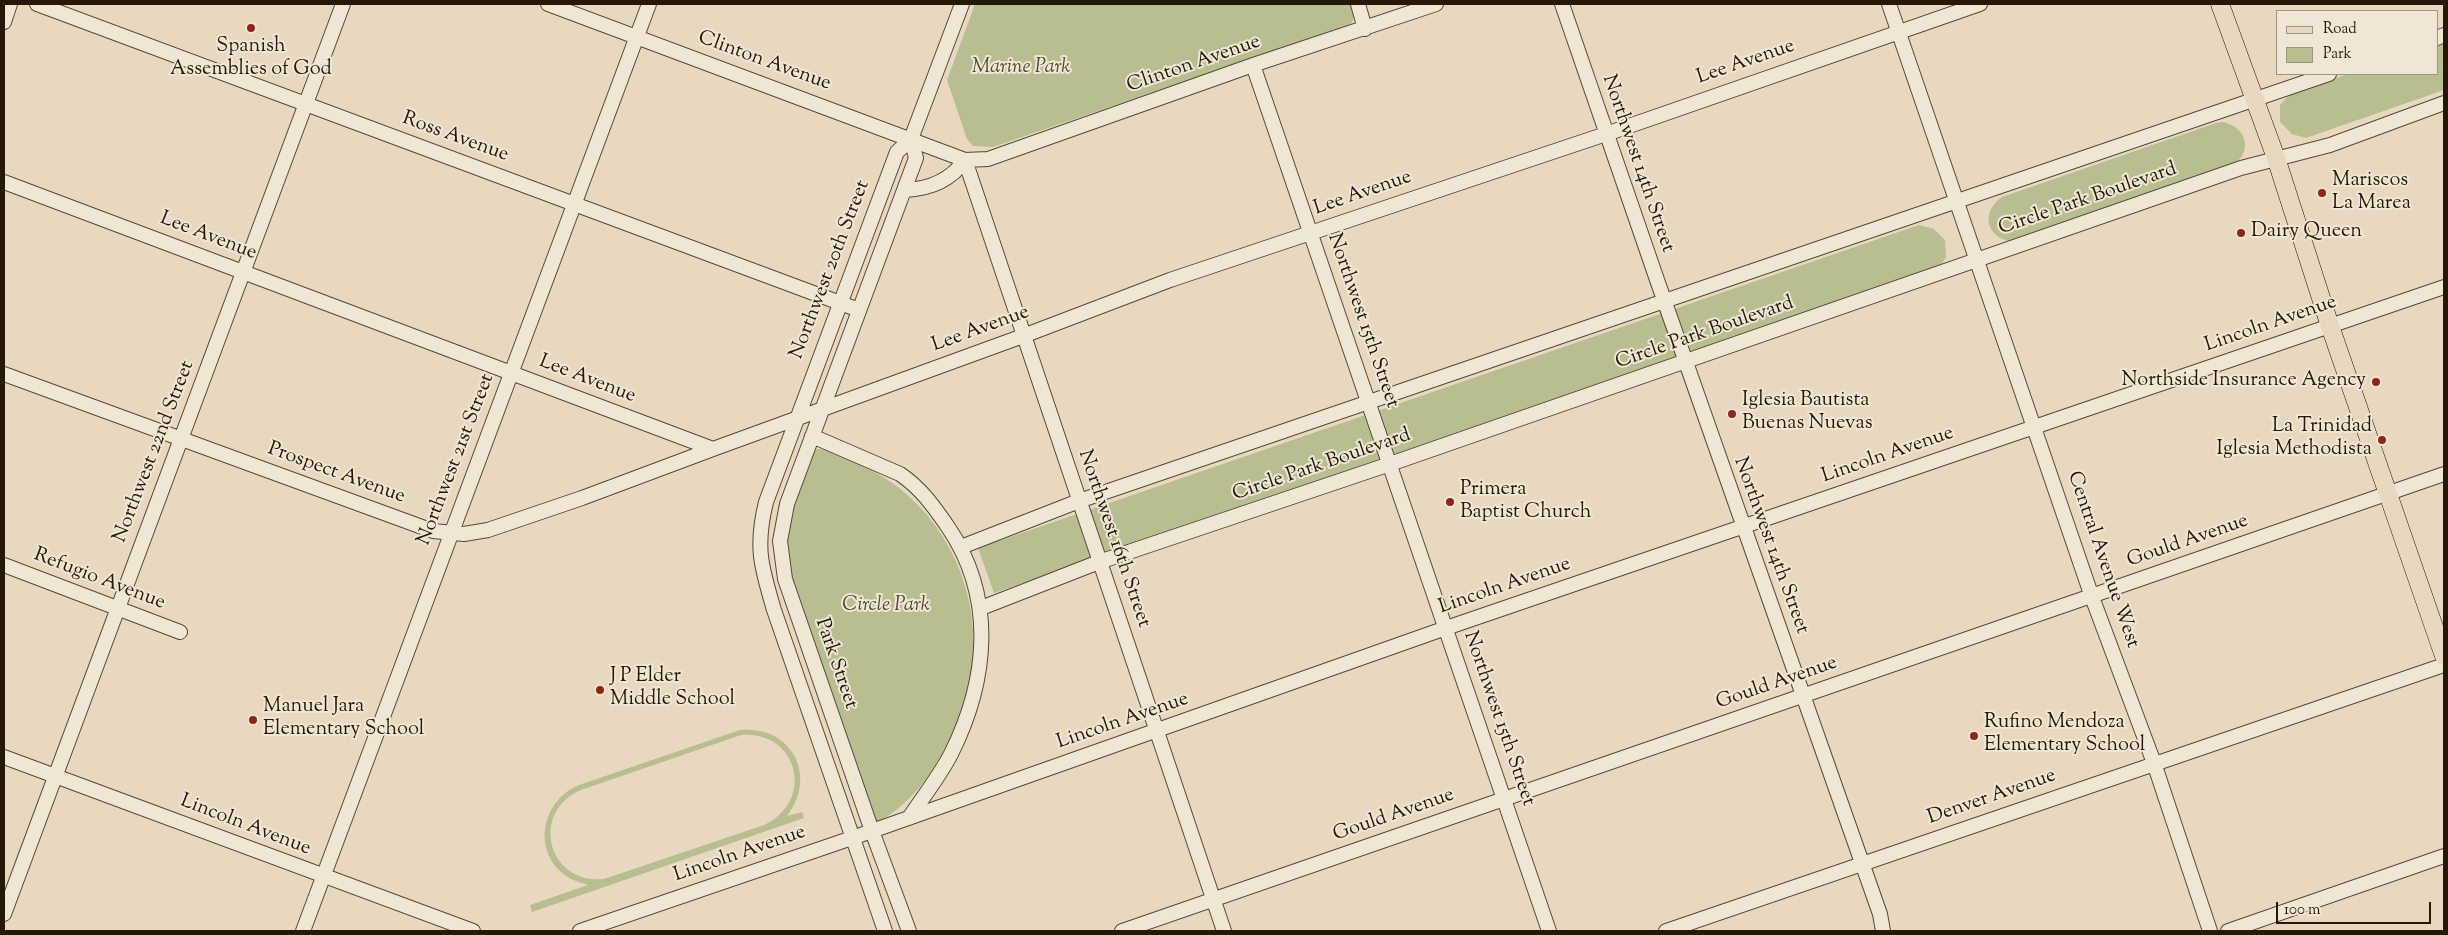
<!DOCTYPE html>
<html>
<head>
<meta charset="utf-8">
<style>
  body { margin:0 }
  #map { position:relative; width:2448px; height:935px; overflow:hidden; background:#e8d8c0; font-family:"Sorts Mill Goudy",serif }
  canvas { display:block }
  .frame { position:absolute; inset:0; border:5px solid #251807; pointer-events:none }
  .legend { position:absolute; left:2276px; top:10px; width:162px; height:65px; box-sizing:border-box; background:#f0e6d6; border:1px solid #9f9483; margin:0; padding:6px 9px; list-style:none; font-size:15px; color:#251807 }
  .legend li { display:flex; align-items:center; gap:10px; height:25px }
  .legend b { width:25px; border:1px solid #9f9483 }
  .scale { position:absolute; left:2276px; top:902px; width:155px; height:22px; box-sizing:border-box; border:2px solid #251807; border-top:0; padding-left:6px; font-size:15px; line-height:18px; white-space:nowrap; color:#251807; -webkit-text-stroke:4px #f0e6d6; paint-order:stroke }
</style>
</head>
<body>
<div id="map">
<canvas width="2448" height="935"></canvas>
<div class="frame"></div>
<ul class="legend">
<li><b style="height:6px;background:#e8d8c0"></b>Road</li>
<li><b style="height:14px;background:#b9be90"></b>Park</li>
</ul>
<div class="scale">100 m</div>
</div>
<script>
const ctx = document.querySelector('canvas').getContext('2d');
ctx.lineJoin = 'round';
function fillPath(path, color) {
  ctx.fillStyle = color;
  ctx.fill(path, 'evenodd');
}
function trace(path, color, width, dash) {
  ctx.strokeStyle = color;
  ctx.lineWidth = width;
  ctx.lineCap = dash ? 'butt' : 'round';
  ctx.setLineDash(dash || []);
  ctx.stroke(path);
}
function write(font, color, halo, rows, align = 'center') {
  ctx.font = font + ' "Sorts Mill Goudy",serif';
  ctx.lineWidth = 4;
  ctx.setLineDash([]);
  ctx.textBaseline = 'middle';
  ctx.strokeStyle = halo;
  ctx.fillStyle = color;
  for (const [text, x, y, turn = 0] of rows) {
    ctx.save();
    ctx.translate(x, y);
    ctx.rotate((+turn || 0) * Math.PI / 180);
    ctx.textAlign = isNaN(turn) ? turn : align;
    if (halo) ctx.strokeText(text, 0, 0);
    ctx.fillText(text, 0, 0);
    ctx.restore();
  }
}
const green = new Path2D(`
  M975,4h375l5,12 -4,8 -358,123 -20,-1 -6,-7 -20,-59z
  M2444,40v50l-138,48 -14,-4 -12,-12v-17l10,-11 58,-20h89v-31z
  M2223,122c25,6 30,30 9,44l-217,76c-28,-2 -36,-29 -13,-45l214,-74z
  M1919,225l15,4 11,11 1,17 -6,10 -946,326 -16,-45z
  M817,449c18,0 50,18 66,28 68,42 101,124 88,202 -2,19 -10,36 -18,54 -17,37 -37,66 -73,88h-6l-86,-246 -3,-48 29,-76z
  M740,730c52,-5 78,46 47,86l15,-4 2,6 -272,94 -2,-7 58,-20c-10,-3 -20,-6 -28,-14 -28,-27 -15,-72 19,-86zM741,735c57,-5 75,66 23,90l-160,54c-56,6 -75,-67 -23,-89z`);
const minor = new Path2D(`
  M37,4l822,306
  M548,4l417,156 23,-1 265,-94 183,-61
  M1358,4l7,25
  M1562,4c104,304 210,607 318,910l3,17
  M1889,4l203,593 62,166 56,168
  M4,22l6,-18
  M2437,38l7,-3
  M1253,65l296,866
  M965,160l259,771
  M4,182l709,267 310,-113 147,-56 436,-146 374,-130
  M905,190c24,-1 46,-10 60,-30
  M4,374l429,157 31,3 24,-4 94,-32 131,-49
  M812,436l88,38c21,14 34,33 48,53 48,71 40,153 3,227 -12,23 -28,43 -42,64
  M961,547l118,-46 1250,-427
  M4,565l176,67
  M981,608l118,-46 291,-98 851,-296 89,-23 114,-42
  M4,757l469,174
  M4,914l339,-910
  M303,931l346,-927
  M580,931l272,-93 594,-210 998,-341
  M885,931l-111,-321c-13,-44 -19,-63 -8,-108l131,-350 14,-13 51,-135
  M909,931l-37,-100 -87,-252 -5,-38 7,-37 129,-346 -5,-19
  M1122,931l1322,-457
  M1666,931l778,-266
  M2228,931l216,-75`);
const major = new Path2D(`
  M2220,4l56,154 54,168 114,330`);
const markers = [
  [251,28,5,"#8f2418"],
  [2322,193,5,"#8f2418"],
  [2241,233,5,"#8f2418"],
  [2376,382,5,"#8f2418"],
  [1732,414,5,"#8f2418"],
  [2382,440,5,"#8f2418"],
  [1450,502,5,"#8f2418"],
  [600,690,5,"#8f2418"],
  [253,720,5,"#8f2418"],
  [1974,736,5,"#8f2418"]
];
const poiNames = [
  ["Spanish",251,48,"center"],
  ["Assemblies of God",251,71,"center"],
  ["Mariscos",2332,182],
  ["La Marea",2332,205],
  ["Dairy Queen",2251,233],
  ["Northside Insurance Agency",2366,382,"right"],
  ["Iglesia Bautista",1742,402],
  ["Buenas Nuevas",1742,425],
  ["La Trinidad",2372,428,"right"],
  ["Iglesia Methodista",2372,451,"right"],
  ["Primera",1460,491],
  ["Baptist Church",1460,514],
  ["J P Elder",610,678],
  ["Middle School",610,701],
  ["Manuel Jara",263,708],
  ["Elementary School",263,731],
  ["Rufino Mendoza",1984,724],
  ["Elementary School",1984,747]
];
const streetNames = [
  ["Clinton Avenue",764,62,20],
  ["Lee Avenue",1746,63,-19],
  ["Clinton Avenue",1194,65,-19],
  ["Ross Avenue",455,138,20],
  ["Northwest 14th Street",1637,164,71],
  ["Lee Avenue",1363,194,-19],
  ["Circle Park Boulevard",2088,200,-19],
  ["Lee Avenue",208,237,21],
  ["Northwest 20th Street",831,270,-69],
  ["Northwest 15th Street",1362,321,71],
  ["Lincoln Avenue",2271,325,-19],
  ["Lee Avenue",981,330,-20],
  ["Circle Park Boulevard",1705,334,-19],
  ["Lee Avenue",587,380,21],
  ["Northwest 22nd Street",155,452,-69],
  ["Lincoln Avenue",1888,456,-19],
  ["Northwest 21st Street",457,460,-69],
  ["Circle Park Boulevard",1322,466,-19],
  ["Prospect Avenue",336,474,20],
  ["Northwest 16th Street",1113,539,71],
  ["Gould Avenue",2188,542,-19],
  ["Northwest 14th Street",1770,546,70],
  ["Central Avenue West",2102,560,71],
  ["Refugio Avenue",99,580,21],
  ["Lincoln Avenue",1505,587,-19],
  ["Park Street",835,664,71],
  ["Gould Avenue",1777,684,-19],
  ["Northwest 15th Street",1498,719,71],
  ["Lincoln Avenue",1123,722,-19],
  ["Denver Avenue",1992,798,-19],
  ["Gould Avenue",1394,816,-19],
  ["Lincoln Avenue",245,826,21],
  ["Lincoln Avenue",740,855,-19]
];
const parkNames = [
  ["Marine Park",1021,69],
  ["Circle Park",886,607]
];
fillPath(green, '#b9be90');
trace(minor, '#564835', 16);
trace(major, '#251807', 19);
trace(minor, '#f0e6d6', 14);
trace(major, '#e8d8c0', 18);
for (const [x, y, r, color] of markers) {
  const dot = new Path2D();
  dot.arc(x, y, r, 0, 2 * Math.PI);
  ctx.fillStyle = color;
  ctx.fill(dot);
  trace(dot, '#f0e6d6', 2);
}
write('20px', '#251807', '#f0e6d6', poiNames, 'left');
write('20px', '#251807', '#f0e6d6', streetNames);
write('italic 20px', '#514a30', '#f0e6d6', parkNames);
</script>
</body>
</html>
